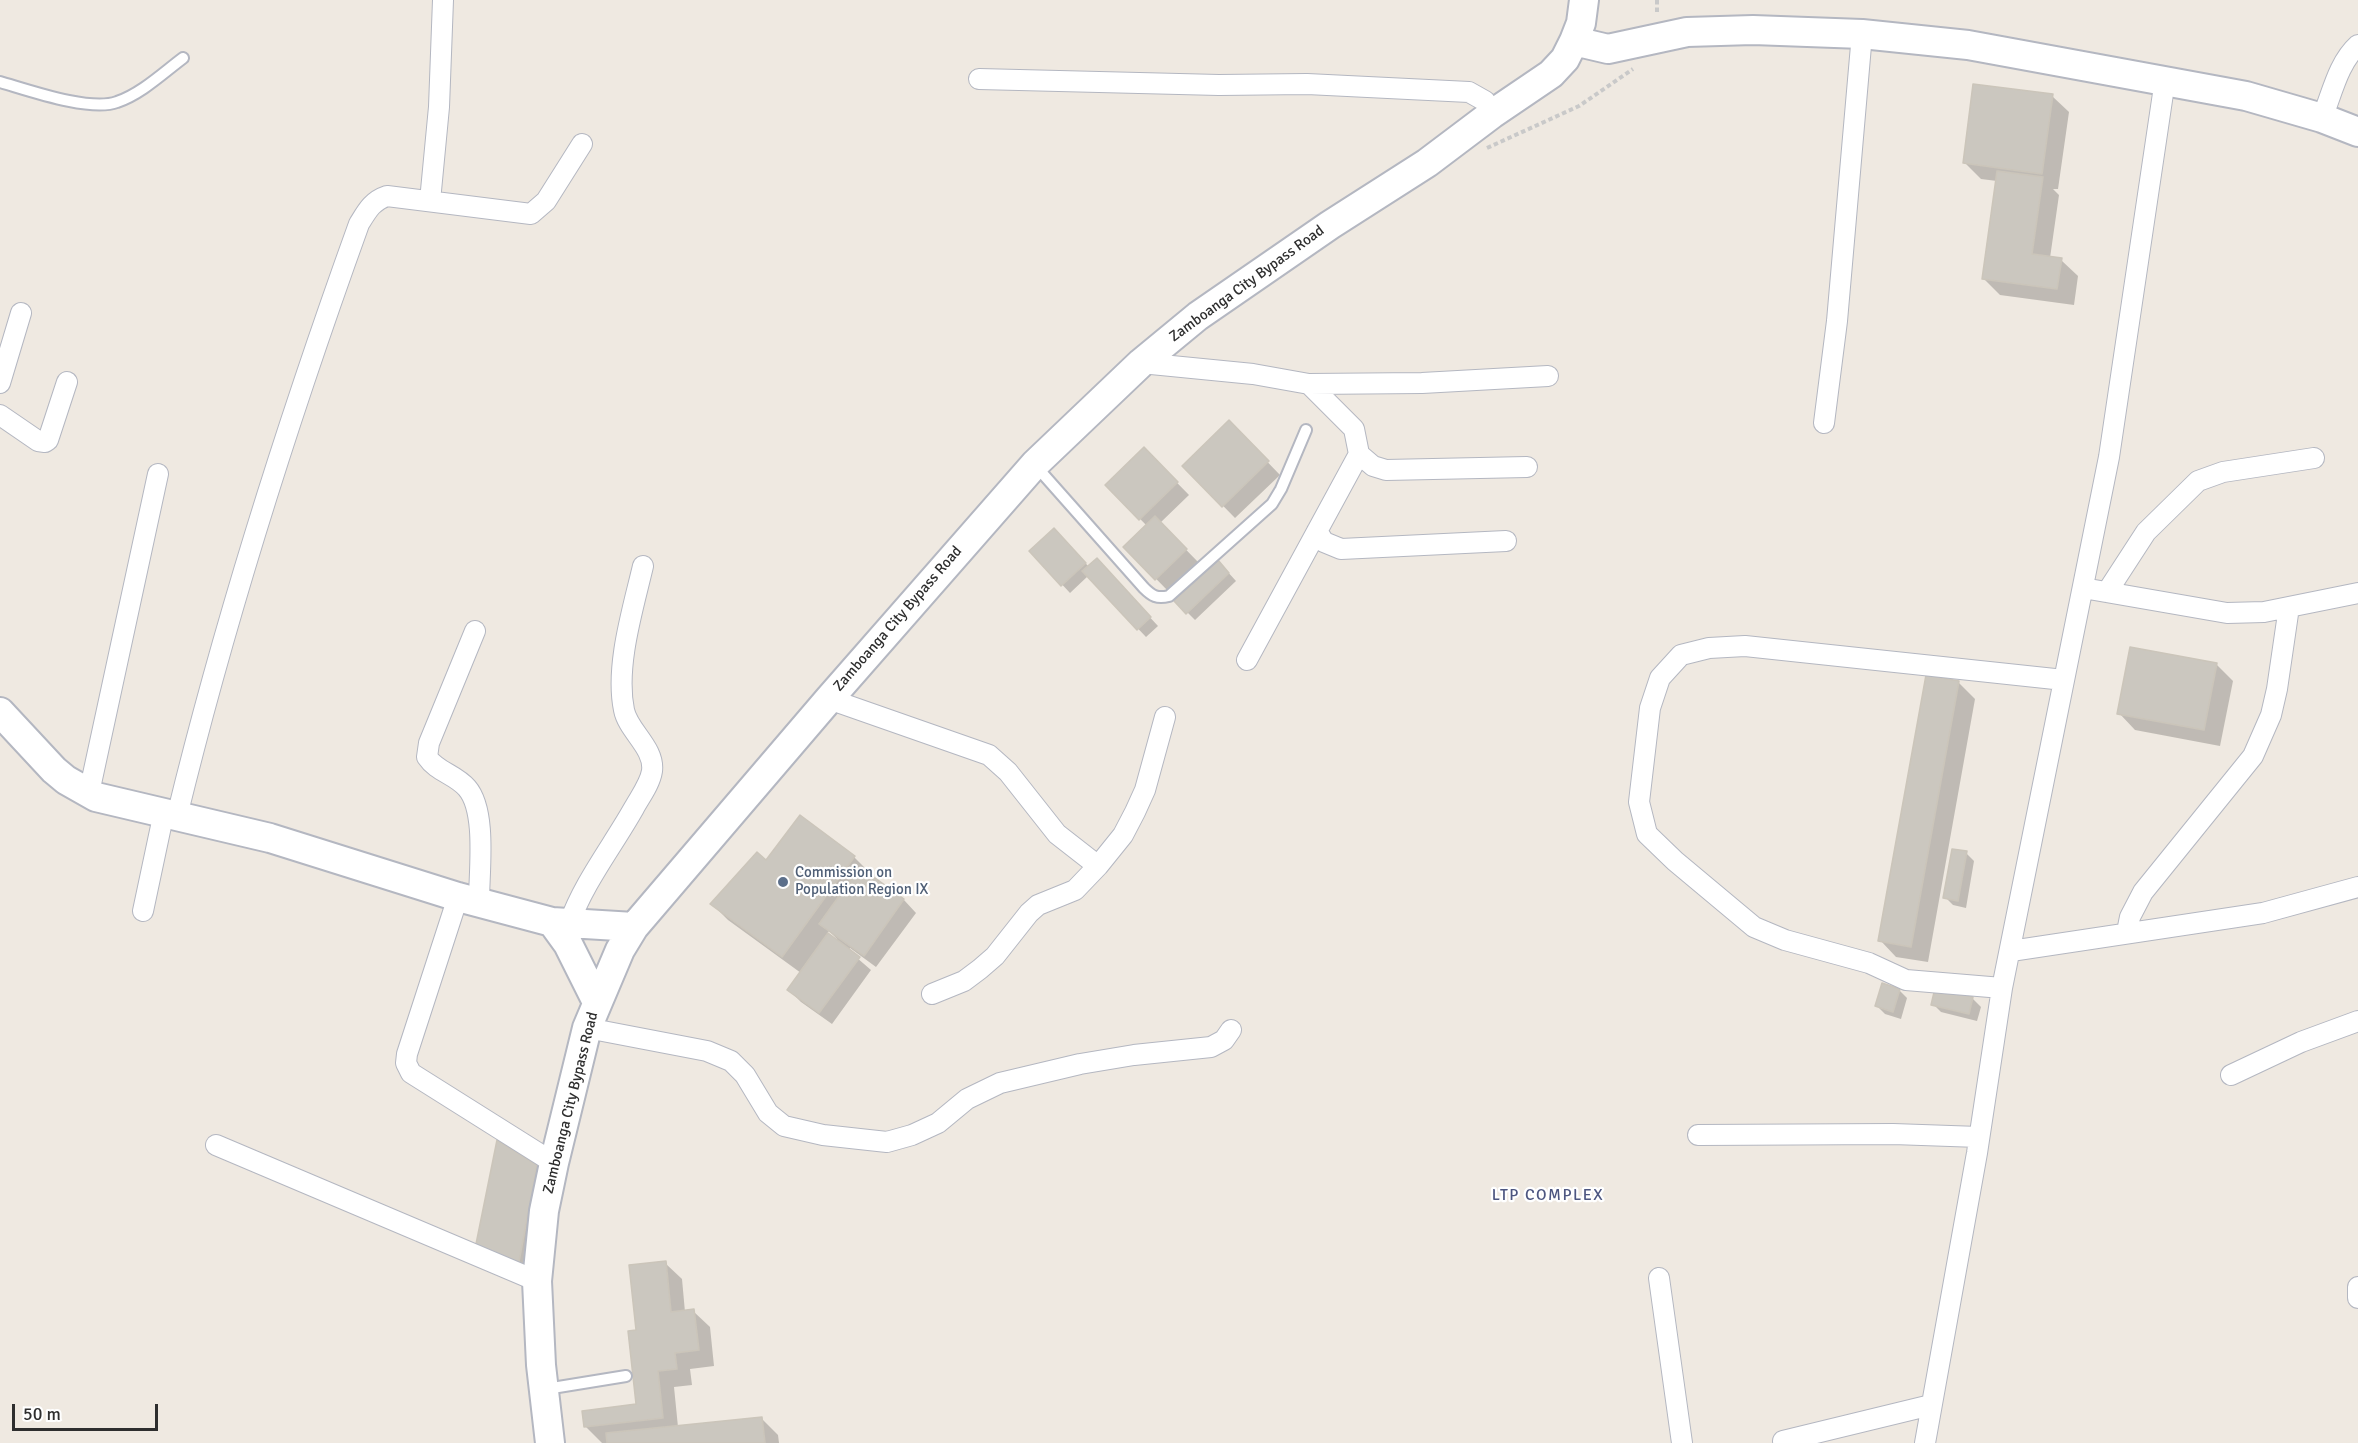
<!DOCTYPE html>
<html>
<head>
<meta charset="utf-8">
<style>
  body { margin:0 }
  #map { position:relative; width:2358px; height:1443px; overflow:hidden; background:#efe9e1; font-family:Signika,sans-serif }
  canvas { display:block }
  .scale { position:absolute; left:12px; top:1404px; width:146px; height:27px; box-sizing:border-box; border:3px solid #2e2e2e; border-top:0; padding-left:8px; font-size:18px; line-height:21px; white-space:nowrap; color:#2e2e2e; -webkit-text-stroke:4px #fff; paint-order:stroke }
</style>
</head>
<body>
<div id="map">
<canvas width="2358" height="1443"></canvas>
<div class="scale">50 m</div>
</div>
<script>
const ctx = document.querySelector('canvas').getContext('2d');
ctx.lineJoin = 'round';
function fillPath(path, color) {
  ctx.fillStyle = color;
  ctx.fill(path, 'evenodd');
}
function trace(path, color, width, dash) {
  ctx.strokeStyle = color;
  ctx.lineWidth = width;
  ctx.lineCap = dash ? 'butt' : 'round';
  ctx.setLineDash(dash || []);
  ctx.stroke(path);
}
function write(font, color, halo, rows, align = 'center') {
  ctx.font = font + ' Signika,sans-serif';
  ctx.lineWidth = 4.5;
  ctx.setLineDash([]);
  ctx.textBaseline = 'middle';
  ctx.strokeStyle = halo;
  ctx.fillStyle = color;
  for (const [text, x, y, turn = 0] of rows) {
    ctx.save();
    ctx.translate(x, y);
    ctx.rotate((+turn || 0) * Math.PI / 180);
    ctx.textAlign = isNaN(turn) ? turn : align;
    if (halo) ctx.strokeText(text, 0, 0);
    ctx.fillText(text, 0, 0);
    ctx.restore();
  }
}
const shadow = new Path2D(`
  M2052,96l17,16 -11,77h-5l6,6 -9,63 11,2 17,16 -4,29 -74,-10 -16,-16 13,-98 -16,-2 -17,-17z
  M1229,422l51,53 -45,43 -51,-52z
  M1144,449l45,46 -29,28 38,39 -30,29 -43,-44 22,-21 -40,-41z
  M1062,538l27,29 15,1 54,58 -12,11 -58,-61 -18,17 -39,-42z
  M1226,570l10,11 -41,39 -19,-19z
  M2216,664l17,17 -13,65 -85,-16 -16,-17z
  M1958,682l17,17 -47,263 -32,-5 -16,-17z
  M800,817l54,40 17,17 -1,1 34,25 12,13 -40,54 -26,-19 -1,3 22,19 -39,54 -31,-22 -12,-12 12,-17 -73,-53 -16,-16 55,-42zM829,931l8,8 -1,2 -9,-7z
  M1966,853l8,8 -8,47 -13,-3 -8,-8z
  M1899,990l8,8 -6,21 -16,-5 -8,-8z
  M1936,990l37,9 8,8 -4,14 -36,-9 -8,-8z
  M536,1166l13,13 -19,99 -53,-30z
  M665,1263l17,16 3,33 8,-1 17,16 4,39 -24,3 2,16 -18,2 4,40 83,-9 17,17 1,8h-177l-17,-17 53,-20 -1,-74z`);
const building = new Path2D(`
  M1973,84l80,10 -11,80 -79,-11z
  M1997,171l46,6 -11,77 30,4 -5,31 -75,-10z
  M1229,420l40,41 -47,46 -40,-41z
  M1144,447l34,35 -39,38 -34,-35z
  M1155,516l32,33 -32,31 -32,-33z
  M1054,528l32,35 -25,23 -32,-35z
  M1097,558l54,59 -14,13 -55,-59z
  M1218,560l11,13 -43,41 -12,-13z
  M2130,647l87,16 -13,67 -87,-16z
  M1926,675l33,6 -48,266 -33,-6z
  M800,815l55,41 -73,101 -72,-53 47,-52 9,8z
  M1952,849l15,2 -9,50 -15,-3z
  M860,867l44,32 -40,57 -45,-32z
  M828,933l32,24 -41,56 -32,-23z
  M1882,983l18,6 -7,23 -18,-6z
  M1935,988l38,9 -4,17 -38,-9z
  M497,1140l40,25 -19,102 -43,-18z
  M666,1261l5,51 23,-3 5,41 -24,3 2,16 -19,2 5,47 -79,9 -2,-16 54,-7 -8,-73 8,-1 -7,-65z
  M762,1417l3,26h-158l-1,-10z`);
const path = new Path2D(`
  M1657,0v14
  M1487,148l92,-42 54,-37`);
const lane = new Path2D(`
  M0,82c28,8 90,30 117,20 24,-8 46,-29 66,-44
  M1035,465l109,123c8,8 13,11 25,8l103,-92 9,-15 25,-59
  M546,1389l80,-13`);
const street = new Path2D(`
  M979,79l240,6 88,-1 162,8 16,9 7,13
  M2322,118c10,-24 16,-55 36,-73
  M430,201l9,-94 4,-107
  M1141,363l112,11 56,10 113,-1 126,-7
  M0,383l21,-70
  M1309,384l45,45 5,25 14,12 13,4 141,-3
  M0,415l38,26 7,1 3,-2 19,-58
  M1824,423l13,-102 25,-287
  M1317,531l7,11 17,7 165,-8
  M2083,588l144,25 37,-1 94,-19
  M2107,592l39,-60 52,-51 25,-9 91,-14
  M475,631l-46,112 -2,14c10,15 28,17 40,31 20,23 12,83 12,114
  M1247,660l112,-206
  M829,699l160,56 19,17 49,62 41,32
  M89,793l69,-319
  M177,816c49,-201 112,-398 182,-592 8,-13 13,-23 28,-28l144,18 15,-13 36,-57
  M458,897l-51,157 -1,9 5,10 143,90
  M143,911l21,-99
  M569,924c15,-42 43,-77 65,-116 6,-11 16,-24 18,-37 3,-23 -24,-40 -28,-61 -9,-44 9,-101 19,-144
  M2127,932l3,-15 13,-25 110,-136 18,-41 6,-26 12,-82
  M2011,951l252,-38 95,-26
  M2002,988l-96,-8 -37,-17 -84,-23 -31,-13 -79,-66 -28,-27 -8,-32 11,-94 10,-30 21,-23 28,-7 36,-2 319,34
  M932,994l32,-13 16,-12 15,-13 34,-43 9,-8 37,-15 23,-24 25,-31 12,-23 10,-22 20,-73
  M587,1028l120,23 24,10 14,14 23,38 16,13 39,9 64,7 25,-7 26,-12 29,-24 33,-16 80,-19 54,-9 77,-8 13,-7 7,-10
  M2231,1075l70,-33 57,-21
  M1698,1135l195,-1 86,3
  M216,1145l321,136
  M1659,1278l23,165
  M2358,1287v11
  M1783,1441l148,-36
  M1925,1443l52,-290 25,-165 107,-531 56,-377`);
const secondary = new Path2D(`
  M1574,41l34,8 79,-17 66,-2 109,4 106,11 278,51 76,22 36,14
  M0,712l54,58 12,10 30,17 174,41 188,59 94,25 82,5
  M552,922l16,22 29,58
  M550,1443l-9,-78 -4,-84 7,-70 10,-48 33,-135 33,-78 14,-23 195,-228 206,-235 106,-101 57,-47 132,-91 97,-62 65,-49 59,-40 14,-15 9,-18 7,-18 3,-23`);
const markers = [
  [783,882,6,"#5c6f8a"]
];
const streetNames = [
  ["Zamboanga City Bypass Road",1247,284,-36],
  ["Zamboanga City Bypass Road",898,619,-49],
  ["Zamboanga City Bypass Road",571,1103,-76]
];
const serviceNames = [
  ["Commission on",795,873],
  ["Population Region IX",795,890]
];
const neighbourhoodNames = [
  ["LTP COMPLEX",1548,1196]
];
fillPath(shadow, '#0003');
fillPath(building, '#cbc7bf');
trace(building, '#cbc5ba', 1.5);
trace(lane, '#b4b7c1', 14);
trace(street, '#b4b7c1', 22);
trace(secondary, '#b4b7c1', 32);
trace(path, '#c9c9c9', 4, [4.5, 3]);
trace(lane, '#fff', 10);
trace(street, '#fff', 20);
trace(secondary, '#fff', 28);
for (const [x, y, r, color] of markers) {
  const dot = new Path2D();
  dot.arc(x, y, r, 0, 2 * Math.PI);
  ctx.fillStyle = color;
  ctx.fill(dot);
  trace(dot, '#fff', 2);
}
write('15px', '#2e2e2e', '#fff', streetNames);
write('15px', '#4e5e75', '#fff', serviceNames, 'left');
ctx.letterSpacing = '1.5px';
write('16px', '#4d5680', '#fff', neighbourhoodNames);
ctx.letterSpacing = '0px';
</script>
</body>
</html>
